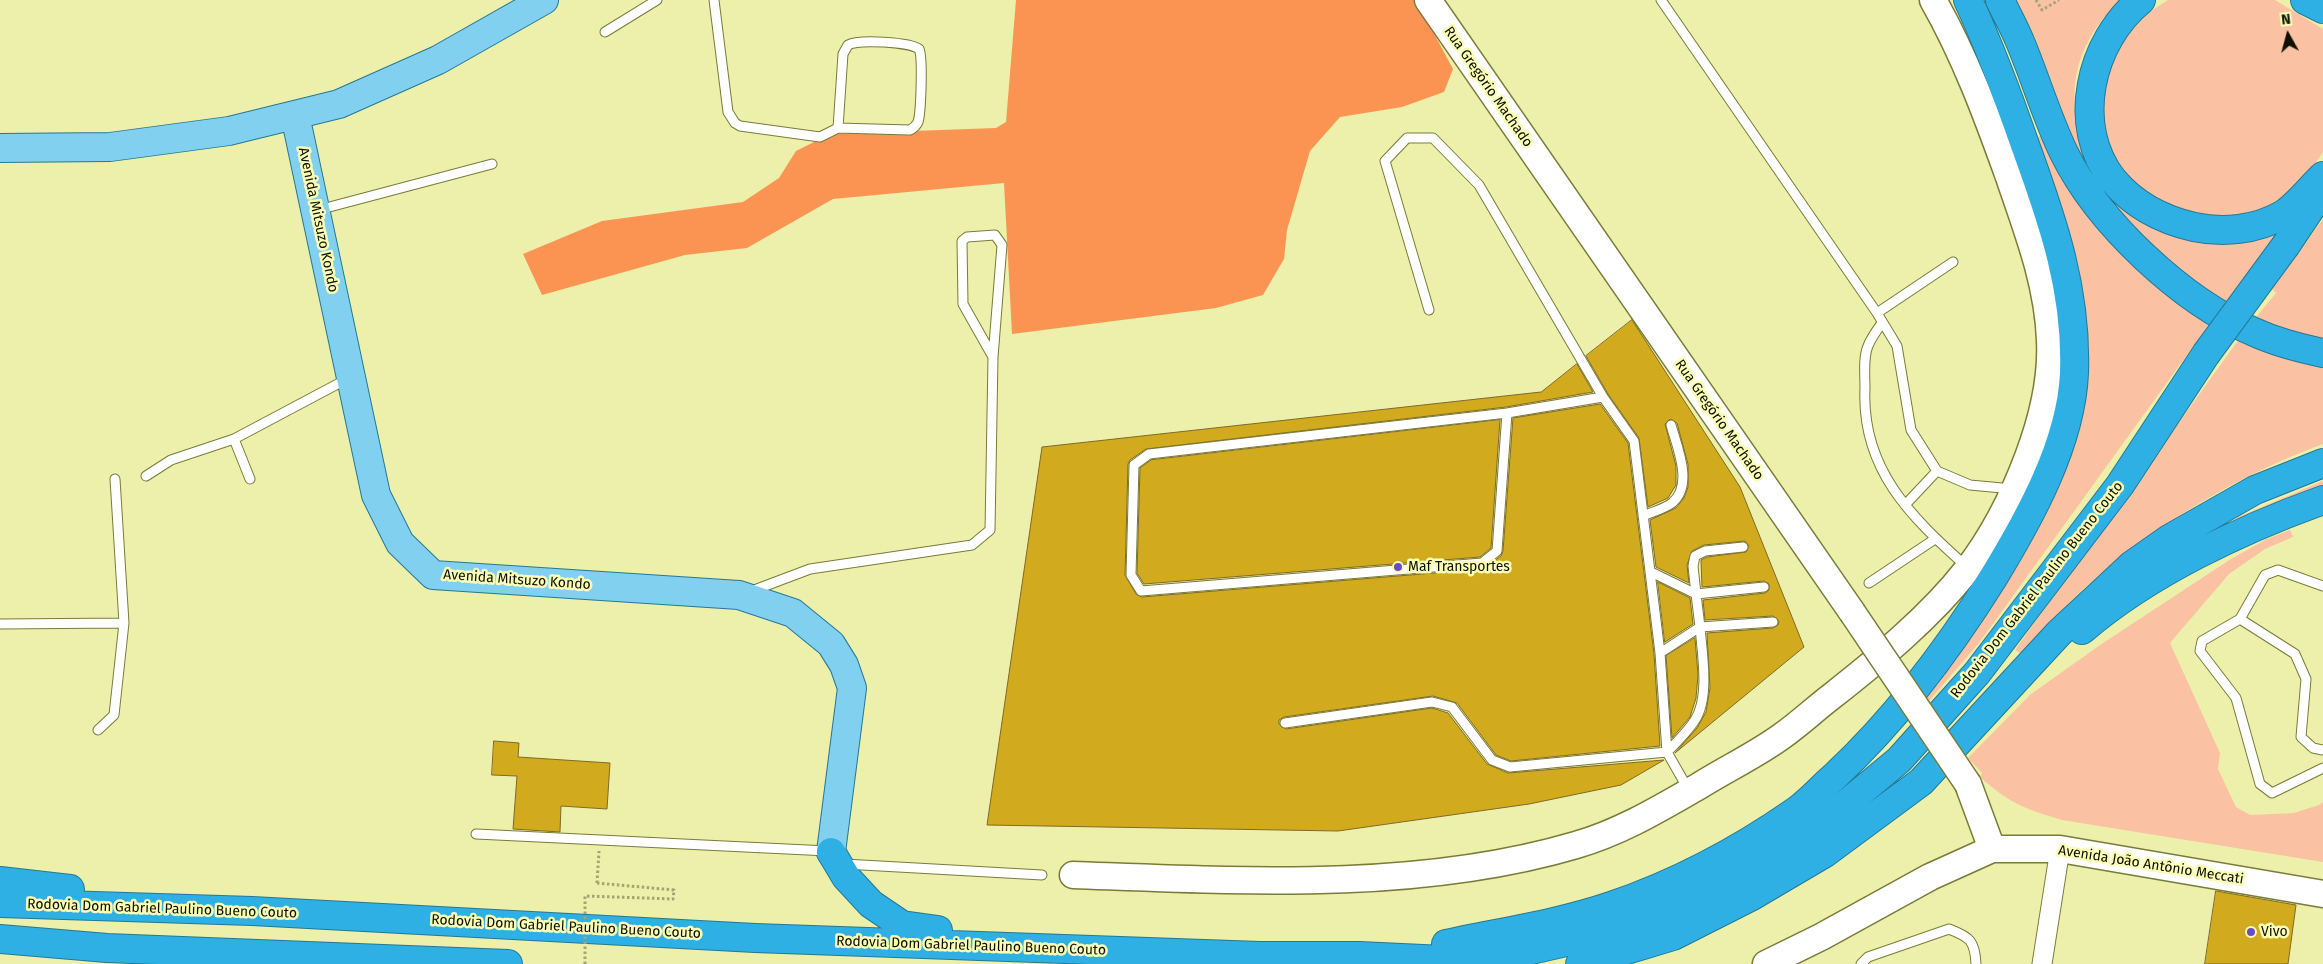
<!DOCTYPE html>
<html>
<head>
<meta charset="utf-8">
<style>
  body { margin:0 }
  #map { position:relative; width:2323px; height:964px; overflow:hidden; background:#ecf0aa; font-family:"Fira Sans",sans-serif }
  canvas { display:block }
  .north { position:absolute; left:2263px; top:10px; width:50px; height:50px; -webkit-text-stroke:4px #f9feb7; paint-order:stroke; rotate:353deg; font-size:14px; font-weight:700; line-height:20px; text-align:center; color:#101000 }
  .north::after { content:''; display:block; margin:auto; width:18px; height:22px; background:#101000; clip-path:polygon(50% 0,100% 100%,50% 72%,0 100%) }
</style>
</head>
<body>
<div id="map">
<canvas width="2323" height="964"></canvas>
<div class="north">N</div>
</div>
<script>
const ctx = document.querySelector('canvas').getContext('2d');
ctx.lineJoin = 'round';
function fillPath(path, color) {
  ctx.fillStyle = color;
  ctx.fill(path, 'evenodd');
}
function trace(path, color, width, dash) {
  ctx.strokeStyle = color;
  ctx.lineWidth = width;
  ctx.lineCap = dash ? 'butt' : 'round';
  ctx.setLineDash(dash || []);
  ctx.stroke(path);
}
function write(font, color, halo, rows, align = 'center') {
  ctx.font = font + ' "Fira Sans",sans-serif';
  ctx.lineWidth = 5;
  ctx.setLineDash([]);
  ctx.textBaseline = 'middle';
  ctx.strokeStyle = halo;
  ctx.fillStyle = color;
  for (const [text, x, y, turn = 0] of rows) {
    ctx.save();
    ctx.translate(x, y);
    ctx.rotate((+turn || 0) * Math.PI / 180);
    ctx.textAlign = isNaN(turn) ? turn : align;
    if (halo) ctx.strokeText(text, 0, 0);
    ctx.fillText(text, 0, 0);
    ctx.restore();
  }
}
const green = new Path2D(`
  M2012,0h109c-32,27 -54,73 -44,115 2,9 11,19 16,26 18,26 36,53 53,79l141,1 -63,86c-56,-36 -108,-88 -142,-146 -29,-50 -48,-108 -70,-161z
  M2168,0h107l48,29v123l-18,27 -20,22 -54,20 -76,-15 -39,-40 -16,-45 -1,-26 17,-51 27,-28z
  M2041,135l73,109 28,30 68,49 -231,320 -50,58 -7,-8 134,-215 -20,-339z
  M2323,219v125l-70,-23 23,-28 -4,-4z
  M2242,335l81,27v82c-90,33 -184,90 -252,157 -17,17 -33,36 -49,53l-7,-4z
  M2323,481v6l-85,34 -2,-3z
  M2290,530l3,7 -28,12 -36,25 -59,69 50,110 -2,16 18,38 14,8 44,-2 25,-8 4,-3v60l-261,-42c-37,-11 -53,-17 -82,-43l2,-4 -14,-15 63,-64 72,-51 128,-84 36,-20z`);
const forest = new Path2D(`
  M1016,0h400l37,69 -9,23 -42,15 -62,10 -30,34 -23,79 -3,29 -21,36 -47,13 -204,26 -8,-151 -171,16 -86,49 -62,7 -143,40 -19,-41 79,-33 141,-19 36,-24 17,-27 34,-17 166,-6 10,-6z`);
const building = new Path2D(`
  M1632,320l108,167 64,160 -129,106 22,-25 9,-16 4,-24 -3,-55 66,-5 5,-3 1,-4 -6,-5 -68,4 -2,-20 62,-7 4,-3v-6l-5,-3 -62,6 -1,-27 6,-3 39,-5 3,-6 -4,-5 -41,4 -12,6 -5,14 2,18 -33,-16 -6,-47 26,-12 8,-10 4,-11v-23l-11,-41 -7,-4 -5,5 11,42v19l-8,13 -20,9 -9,-69 -31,-44 -22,-38z
  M1577,364l16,28 -87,15 -360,42 -16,11 -2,4 -3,111 11,19 6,3 341,-28 18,-13 2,-5 10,-133 87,-14 28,39 26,211 6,92 -149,15 -15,-6 -39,-52 -24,-7 -149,21 -5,3v4l7,5 146,-21 16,5 39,51 21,9 156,-13 -43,25 -92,19 -191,27 -351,-6 55,-378 499,-55z
  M1500,420l-9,128 -11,9 -336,27 -7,-11 3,-105 11,-8z
  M1658,582l32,16 3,26 -28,18z
  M1695,638l3,37 -2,23 -6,19 -18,21 -6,-82z
  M494,741l25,2 -1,14 92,6 -3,46 -46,-3 -1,26 -47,-3 4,-53 -25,-1z
  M2216,891l80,14 -8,59h-83z`);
const path = new Path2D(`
  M2036,0l6,10 17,-10
  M597,883l2,-32`);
const lane = new Path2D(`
  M714,0l14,112 7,11 5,3 80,11 18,-9 72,2c4,-2 6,-4 8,-8 3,-9 5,-66 1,-73 -9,-7 -61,-10 -71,-4l-5,9 -5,74
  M1661,0l216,313 20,33 14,84 26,41 33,14 43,4
  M605,32l52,-32
  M318,210l174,-46
  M1429,310l-44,-149 22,-23h26l46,47 124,212
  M1877,313l76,-51
  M1882,323c-5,7 -11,15 -14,23 -5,11 -3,30 -3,42 -4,81 46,129 102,179
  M1507,413l-10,138 -15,12 -341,28 -10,-16 3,-110 15,-11 358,-41 96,-16 31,44 26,212 7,99
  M234,439l16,40
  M146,476l25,-16 63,-21 113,-60
  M1905,505l32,-34
  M1643,516c9,-4 21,-7 29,-13 22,-18 5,-56 -1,-78
  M1743,547l-38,4 -10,5 -2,10 3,28 68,-7
  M1651,572l45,22 4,33 -40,26
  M1869,583l66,-44
  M749,592l61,-23 162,-24 18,-15 3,-173 9,-112 -7,-10 -28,2 -5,4 1,63 30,53
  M2240,619l25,-44 13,-5 45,16
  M0,624l124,-1
  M1285,723l147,-21 20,5 40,53 18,7 157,-15 21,37
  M98,730l16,-15 10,-92 -9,-144
  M2323,750l-10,-2 -12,-11 5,-58 -11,-25 -55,-35 -38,22 -2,10 36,47 24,86 12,9 51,-25
  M1667,752c10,-10 21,-21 28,-32 15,-23 7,-67 5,-93l73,-5
  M476,834l352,17
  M844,864l198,11
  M1861,964l7,-7 81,-28c21,8 26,12 27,35`);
const street = new Path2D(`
  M2042,964l18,-115`);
const secondary = new Path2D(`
  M1428,0l424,612
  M1968,784l24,65
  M1073,875c164,6 344,17 503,-30 45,-13 83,-36 123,-59 27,-17 57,-31 83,-50 17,-12 33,-27 50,-40 47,-37 98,-79 135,-126 26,-34 46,-73 61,-113 14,-37 24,-77 22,-117 -2,-57 -23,-110 -41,-163 -22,-61 -44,-121 -76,-177
  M1766,964l55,-27 109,-60 62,-28h68l263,45`);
const primary = new Path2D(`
  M295,115l81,380 24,48 33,32 306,20 54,18 38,31 13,21 8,23 -21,164
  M0,148l110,-1 119,-16 110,-27 99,-44 106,-60`);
const highway = new Path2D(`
  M2000,0c7,15 15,29 21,44 15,36 26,74 43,109 35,71 118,148 190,179 22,10 45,16 69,21
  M2141,0c-51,41 -71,126 -28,180 21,25 50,40 81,47 29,6 62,3 88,-12 15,-9 28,-27 41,-39
  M2305,0l18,9
  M2286,245l33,-49
  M2082,630c66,-57 160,-101 241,-130
  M831,852l15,25 25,27 31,21 36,5
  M0,881l70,8
  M0,903l252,8 503,27 505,18h99l85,4 87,-10 70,-16 67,-24 71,-34 78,-48 82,-68 78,-87 143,-188 86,-131
  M0,939l107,9 401,16
  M1446,944c55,-12 112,-20 165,-38 65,-22 129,-56 185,-95 14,-10 26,-24 39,-35 62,-58 113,-126 158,-198 36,-59 78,-134 81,-205 3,-82 -21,-151 -49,-228 -17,-49 -35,-98 -57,-145
  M1580,964l93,-28 79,-40 73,-43 96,-71 138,-149 73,-68 37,-26 86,-49 68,-27`);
const pathBridge = new Path2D(`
  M585,964v-68l88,3 1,-9 -77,-7`);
const secondaryBridge = new Path2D(`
  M1852,612l116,172`);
const highwayBridge = new Path2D(`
  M2206,354l80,-109`);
const markers = [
  [1398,567,5,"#6c4cc5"],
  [2251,932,5,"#6c4cc5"]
];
const streetNames = [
  ["Rua Gregório Machado",1488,87,55],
  ["Avenida Mitsuzo Kondo",318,220,78],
  ["Rua Gregório Machado",1719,420,55],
  ["Avenida Mitsuzo Kondo",517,580,4],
  ["Rodovia Dom Gabriel Paulino Bueno Couto",2037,590,-52],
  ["Avenida João Antônio Meccati",2151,865,9],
  ["Rodovia Dom Gabriel Paulino Bueno Couto",162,909,2],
  ["Rodovia Dom Gabriel Paulino Bueno Couto",566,927,3],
  ["Rodovia Dom Gabriel Paulino Bueno Couto",971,946,2]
];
const poiNames = [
  ["Maf Transportes",1408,567],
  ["Vivo",2261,932]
];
fillPath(green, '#fac2a2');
fillPath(forest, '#fb9453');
fillPath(building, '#d2aa1d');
trace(building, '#7f6926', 1);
trace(lane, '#797c39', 11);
trace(street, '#797c39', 21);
trace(secondary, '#797c39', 29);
trace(primary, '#247895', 30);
trace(highway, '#247895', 30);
trace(path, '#a2a571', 3, [2.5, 2.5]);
trace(lane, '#fff', 9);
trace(street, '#fff', 19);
trace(secondary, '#fff', 26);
trace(primary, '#82d0ef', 28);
trace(highway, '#2fb0e5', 28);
trace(secondaryBridge, '#797c39', 29, []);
trace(highwayBridge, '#247895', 30, []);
trace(pathBridge, '#a2a571', 3, [2.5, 2.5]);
trace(secondaryBridge, '#fff', 26);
trace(highwayBridge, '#2fb0e5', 28);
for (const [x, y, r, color] of markers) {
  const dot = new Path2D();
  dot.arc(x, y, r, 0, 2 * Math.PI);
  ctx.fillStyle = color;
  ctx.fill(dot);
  trace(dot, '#f9feb7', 2);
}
write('14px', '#101000', '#f9feb7', streetNames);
write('14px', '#101000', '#f9feb7', poiNames, 'left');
</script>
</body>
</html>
